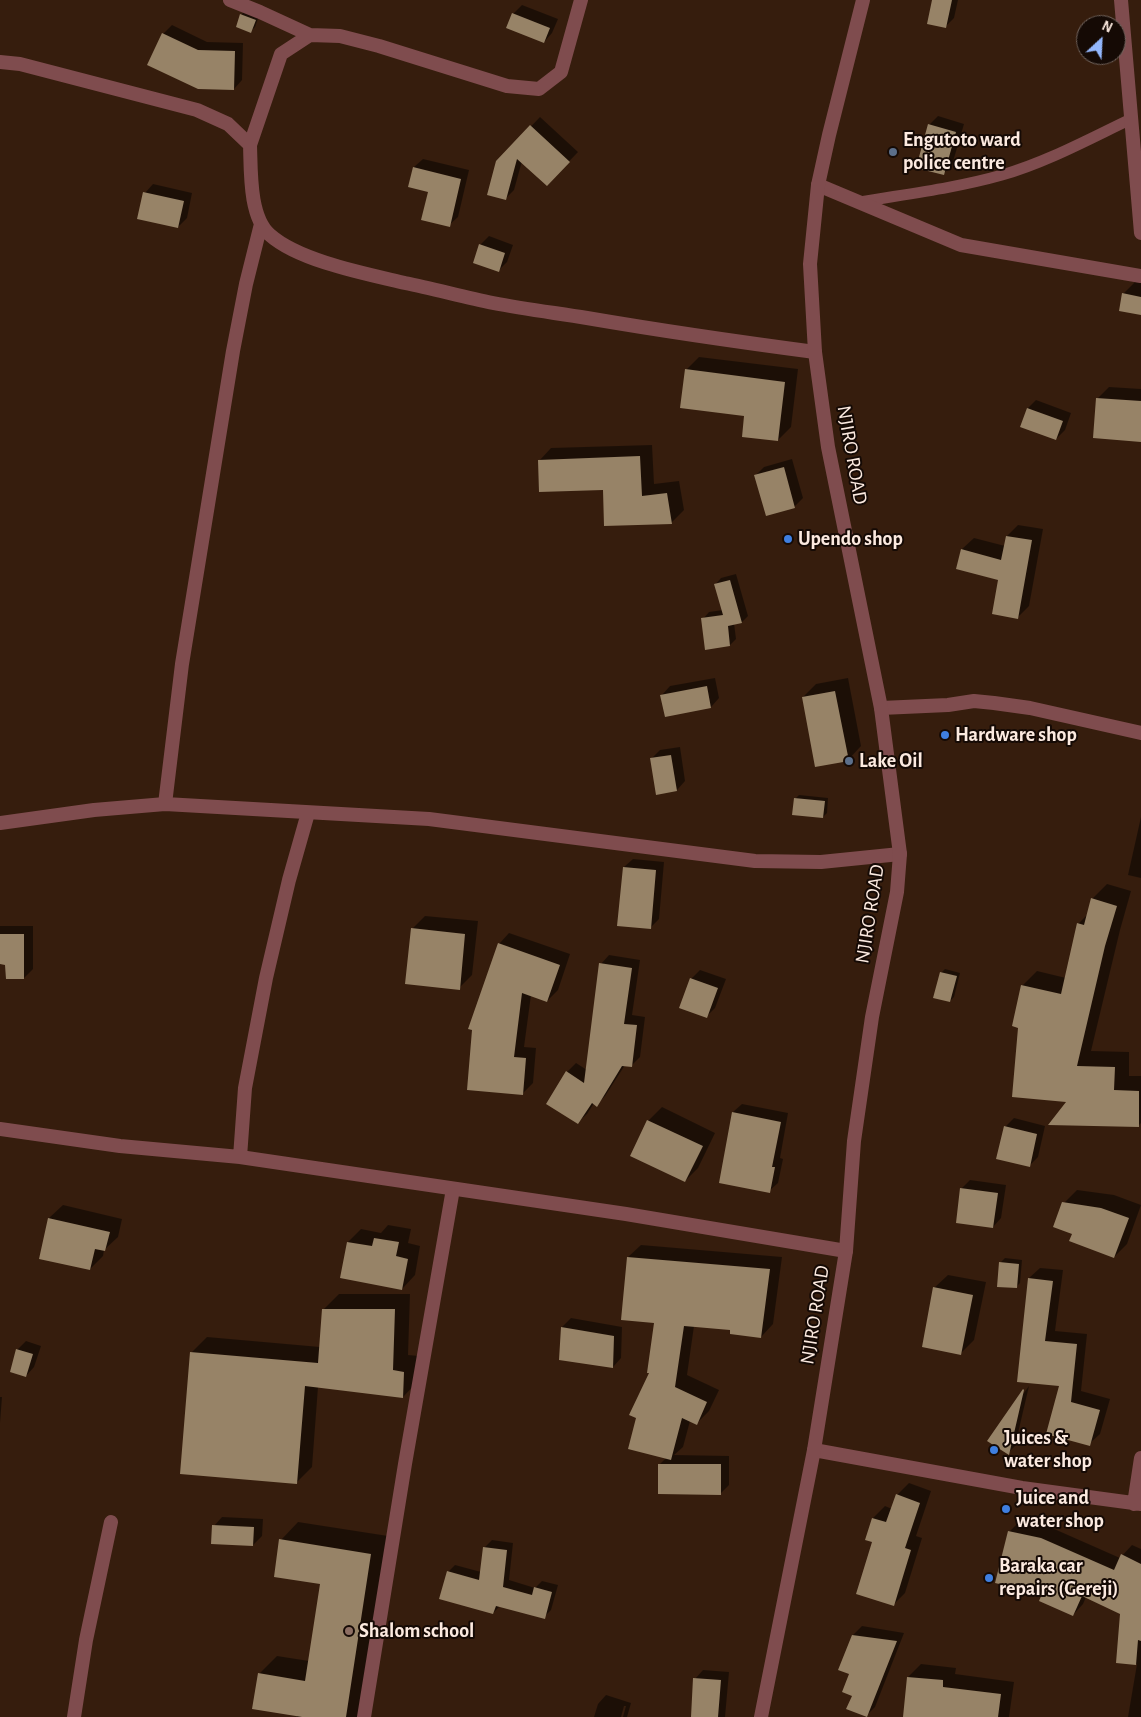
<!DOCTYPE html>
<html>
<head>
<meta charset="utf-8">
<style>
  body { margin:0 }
  #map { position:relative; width:1141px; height:1717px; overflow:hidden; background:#361d0d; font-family:"Alegreya Sans",sans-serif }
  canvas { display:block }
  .north { position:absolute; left:1076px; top:15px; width:50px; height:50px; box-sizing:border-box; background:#150a05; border:1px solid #71645d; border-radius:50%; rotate:25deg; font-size:14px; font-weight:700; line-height:20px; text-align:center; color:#fceae0 }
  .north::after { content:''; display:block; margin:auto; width:18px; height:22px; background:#93b7fd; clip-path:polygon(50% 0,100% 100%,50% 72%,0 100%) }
</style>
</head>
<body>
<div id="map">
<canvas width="1141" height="1717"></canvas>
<div class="north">N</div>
</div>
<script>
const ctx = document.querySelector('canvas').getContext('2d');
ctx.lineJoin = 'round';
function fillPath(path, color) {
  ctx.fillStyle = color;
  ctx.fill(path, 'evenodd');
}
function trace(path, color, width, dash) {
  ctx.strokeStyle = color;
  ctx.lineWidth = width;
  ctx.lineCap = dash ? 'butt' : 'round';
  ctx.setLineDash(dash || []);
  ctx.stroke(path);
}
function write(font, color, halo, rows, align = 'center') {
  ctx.font = font + ' "Alegreya Sans",sans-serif';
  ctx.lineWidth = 4;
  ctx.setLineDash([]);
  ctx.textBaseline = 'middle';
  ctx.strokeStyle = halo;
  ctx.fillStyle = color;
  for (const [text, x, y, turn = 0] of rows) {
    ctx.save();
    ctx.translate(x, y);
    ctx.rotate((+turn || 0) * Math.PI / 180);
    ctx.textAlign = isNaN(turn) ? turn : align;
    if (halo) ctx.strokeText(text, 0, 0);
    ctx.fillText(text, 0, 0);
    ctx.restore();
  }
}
const shadow = new Path2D(`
  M933,0h25l-4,18 -9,9z
  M522,5l36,14 -6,14 -8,9 -31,-28z
  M246,10l13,6 -4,11 -4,4 -14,-5 5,-12z
  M172,25l35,17 36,1 -1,37 -8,9 -71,-55z
  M938,116l26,8 -12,41 -9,9 -14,-49z
  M540,117l38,35 -23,24 -33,-15 -8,29 -9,9 -8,-37z
  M423,159l46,11 -11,47 -9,8 -35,-58z
  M153,184l39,9 -5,25 -9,9 -33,-34z
  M489,236l24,9 -6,17 -8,8 -19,-25z
  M1135,282l6,1v30l-18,-19z
  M699,357l99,12 -7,58 -13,13 -92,-70z
  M1109,387l32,2v52l-47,-4 4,-39z
  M1036,400l35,13 -6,17 -9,9 -28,-31z
  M652,445l2,39 25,-3 5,29 -13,13 -67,-35 -65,-27 12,-13z
  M792,459l11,39 -9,9 -38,-32 8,-8z
  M1018,525l25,4 -14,77 -11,11 -19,-37 -42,-12 5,-19 12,-11 31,8 2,-10z
  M736,574l12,42 -6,6 -8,1 2,16 -6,6 -27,-26 6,-7 14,-2 -8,-25 6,-7z
  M715,678l4,20 -8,9 -49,-12 8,-9z
  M848,678l13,68 -13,14 -45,-63 13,-13z
  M680,747l5,34 -8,9 -25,-32 8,-8z
  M799,795l29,3 -1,15 -4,4 -28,-18z
  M1141,817v61l-13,-3z
  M633,859l31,3 -5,57 -9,9 -26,-61z
  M1107,884l24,7 -11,39 -29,121 38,1v24h12v47l-3,3 -69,-25 -47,-115 15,-15 29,7 12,-54 10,-10 4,-15z
  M425,916l53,5 -6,54 -13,13 -47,-59z
  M0,926h33v43l-9,9 -17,-15h-7z
  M509,933l61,21 -12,36 -11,11 -16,-6 -7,52 12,1 -3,35 -11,11 -49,-65 26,-85z
  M609,955l31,5 -8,55 13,2 -5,40 -8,8h-7l-20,31 -9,9 -2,-2 -7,11 -9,8 -11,-50 9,-9 11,7 14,-106z
  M945,969l15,4 -6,24 -4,4 -9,-28z
  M700,970l26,9 -11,29 -8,8 -16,-37z
  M742,1104l46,9 -8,45 3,1 -5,24 -9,8 -36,-79z
  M662,1107l53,26 -17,35 -13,13 -53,-25 16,-35z
  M1014,1118l31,8 -7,31 -9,9 -24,-39z
  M970,1180l36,5 -5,33 -8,9 -32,-38z
  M1077,1190l37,5 27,10 -14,39 -13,13 -40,-24 -10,-30z
  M63,1205l59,14 -4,18 -14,13 -1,6 -13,13 -41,-51z
  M388,1225l23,4 -3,14 12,3 -5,29 -13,14 -61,-12 7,-35 13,-13 20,4z
  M641,1245l141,12 -9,67 -12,13 -29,-8 -38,-3 -7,49 32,15 -10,21 -13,13 -6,-3 -7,26 -9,8 55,1v29l-9,9 -60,-30 6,-6 -15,-86 4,-50 -27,-65z
  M1005,1258l17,2 -2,23 -4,4 -15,-25z
  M1040,1268l23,2 -8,61 32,3 -6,57 29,8 -10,35 -11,10 -28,-59 -43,-4 11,-103z
  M948,1275l38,7 -12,58 -13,13 -27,-65z
  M339,1294h71l-2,61 11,1 -1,25 -15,16 -85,-10 -6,80 -16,16 -105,-130 16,-16 113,10 3,-37z
  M571,1318l51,9 -1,31 -8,9 -53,-8 2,-32z
  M26,1341l15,5 -7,21 -8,9 -9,-26z
  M1029,1386l-14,60 -7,7 -19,-13z
  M0,1397h2l-2,26z
  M909,1483l22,8 -15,45 6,2 -17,55 -12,12 -20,-87 12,-12 7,3 5,-14z
  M222,1517l41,2 -1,17 -9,9 -39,-19z
  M298,1522l90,14 -28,181h-63v-2l-38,-41 18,-18 32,5 12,-78 -40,-43z
  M1019,1522l33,6 68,30 12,-13 9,4v53l-55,-5 -3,7 -10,11 -64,-83z
  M492,1540l21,3 -4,37 26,8 7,-7 16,4 -7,25 -7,7 -44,-11 -7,7 -45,-41 7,-7 26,7 4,-25z
  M1141,1622v95h-13l9,-53 -19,-2z
  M862,1626l42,7 -29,74 -8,8 -14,-20 -3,-21 3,-39z
  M921,1664l35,4 -1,6 59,8 -5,35h-105l4,-40z
  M703,1670l26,2 -4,45h-33l3,-38z
  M606,1695l25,8 -4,14h-4l3,-11h-2l-3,11h-27l4,-13z`);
const building = new Path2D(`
  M932,0h20l-6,28 -19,-4z
  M512,13l38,15 -6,15 -38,-15z
  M240,14l16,6 -5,13 -15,-6z
  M162,33l36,17 37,1 -1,39 -36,-1 -51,-24z
  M928,124l28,8 -12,43 -28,-7z
  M530,125l40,37 -23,24 -30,-27 -11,41 -19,-5 9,-34z
  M413,167l48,12 -11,48 -29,-7 7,-28 -20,-5z
  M143,192l41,9 -6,27 -41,-9z
  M479,244l26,9 -6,19 -26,-9z
  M1122,293l19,4v18l-22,-4z
  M685,369l100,13 -7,59 -36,-4 2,-21 -64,-8z
  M1096,398l45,3v41l-48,-4z
  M1027,408l36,13 -7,19 -36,-13z
  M640,456l2,40 25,-3 5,31 -68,2 -1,-36 -64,2 -1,-32z
  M784,467l11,41 -29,8 -12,-41z
  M1006,536l26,4 -14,79 -26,-5 6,-34 -42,-11 5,-20 40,11z
  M730,580l12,43 -14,3 2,20 -25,4 -4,-32 22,-3 -9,-31z
  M707,686l4,22 -46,9 -5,-22z
  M835,691l14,70 -34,6 -13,-70z
  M671,755l6,36 -21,4 -6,-37z
  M794,798l31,3 -2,17 -31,-3z
  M623,867l33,3 -5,59 -34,-3z
  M1091,898l26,8 -12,40 -28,120 38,1 -1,23 25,1v36l-91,-2 18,-23 -54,-5 6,-69 -6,-2 9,-41 40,9 16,-71 7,2z
  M411,928l54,6 -5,56 -55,-6z
  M0,934h24v45h-18l-1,-14 -5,-1z
  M498,943l62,22 -13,37 -25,-9 -8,64 12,1 -3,37 -56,-5 5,-60 -4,-1z
  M599,963l33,5 -8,56 13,1 -5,42 -10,-1 -25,41 -5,-4 -14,21 -32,-20 20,-33 18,12z
  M940,972l17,4 -7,26 -17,-4z
  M690,978l28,10 -11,30 -28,-10z
  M732,1112l49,10 -9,45h3l-5,26 -51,-10z
  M647,1120l56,26 -18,36 -55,-26z
  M1004,1126l33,8 -7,33 -34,-8z
  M960,1188l38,5 -5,35 -37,-5z
  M1062,1202l39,6 28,10 -15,40 -45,-17 3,-7 -19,-7z
  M48,1218l62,14 -5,19 -10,-2 -5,21 -51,-11z
  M374,1238l25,4 -3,14 12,3 -6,31 -62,-12 7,-36 25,4z
  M627,1257l143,12 -9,69 -31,-4v-4l-46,-4 -9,61 32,15 -10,23 -15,-7 -11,42 -43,-11 8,-31 -7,-3 20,-42h-2l7,-50 -33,-3z
  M999,1262l20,2 -2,24 -20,-1z
  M1028,1278l25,3 -8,60 32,3 -6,58 29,8 -10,36 -44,-12 13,-48 -42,-4z
  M933,1287l40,8 -12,60 -39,-8z
  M322,1309h73l-2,61 11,2 -1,26 -98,-12 -8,98 -117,-10 10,-122 128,11z
  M561,1327l53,9 -1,32 -54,-8z
  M16,1349l17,5 -7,23 -16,-5z
  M1023,1389l1,1 -15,65 -22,-14z
  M658,1464h63v31l-63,-1z
  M896,1494l24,9 -15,45 6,2 -17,56 -38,-12 16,-52 -7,-2 7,-22 14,4z
  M212,1525l42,2 -1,19 -42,-2z
  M1008,1531l33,7 73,32 7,-16 20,10v77l-3,-1 -2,25 -20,-2 4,-49 -38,-18 -9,20 -34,-15 3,-7 -47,-11z
  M279,1539l92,15 -25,163h-44l-50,-8 6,-36 47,8 15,-97 -46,-7z
  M483,1547l24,3 -4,37 29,8 2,-8 18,5 -7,27 -49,-13 -3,8 -54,-15 8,-28 32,9z
  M852,1635l45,6 -30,76 -21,-8 6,-13 -10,-4 7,-18 -11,-4z
  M907,1677l36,3v7l58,7 -3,23h-95z
  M693,1678l28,2 -3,37h-27z`);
const service = new Path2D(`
  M860,202c47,-8 96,-14 142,-27 45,-13 87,-36 129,-56`);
const minor = new Path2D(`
  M230,0l30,12 50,23
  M1121,0l20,233
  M0,62l20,2 177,46 31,14 22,21c1,26 -1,72 20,90 29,26 97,39 135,48 29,6 59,14 88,20 31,6 63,10 94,15 76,13 152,24 228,34
  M250,145l31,-91 29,-19 30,1 39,10 128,40 32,3 22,-17 20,-72
  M818,185l143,60 180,31
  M881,708l67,-3 26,-4 20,2 36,5 111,25
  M165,804l17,-140 51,-313 13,-67 15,-60
  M0,823l94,-13 71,-6 264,15 326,42 66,1 79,-8
  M0,1129l120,17 120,11 386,57 220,37
  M240,1157l5,-69 21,-110 23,-98 19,-67
  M814,1450l208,38 119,16
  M1134,1504l7,-46
  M74,1717l12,-77 25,-118
  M364,1717l41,-253 48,-275`);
const tertiary = new Path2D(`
  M761,1717l53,-267 32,-199 8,-110 18,-124 25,-125 3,-38 -19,-146 -53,-261 -13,-95 -5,-88 8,-79 11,-50 34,-135`);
const markers = [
  [893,152,5,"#5c6f8a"],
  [788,539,5,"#3f7fe0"],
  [945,735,5,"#3f7fe0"],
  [849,761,5,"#5c6f8a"],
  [994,1450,5,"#3f7fe0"],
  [1006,1509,5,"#3f7fe0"],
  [989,1578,5,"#3f7fe0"],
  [349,1631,5,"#8d6e63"]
];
const poiNames = [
  ["Engutoto ward",903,140],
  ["police centre",903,163],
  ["Upendo shop",798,539],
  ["Hardware shop",955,735],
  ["Lake Oil",859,761],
  ["Juices &",1004,1438],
  ["water shop",1004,1461],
  ["Juice and",1016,1498],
  ["water shop",1016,1521],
  ["Baraka car",999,1566],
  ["repairs (Gereji)",999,1589],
  ["Shalom school",359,1631]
];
const streetNames = [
  ["NJIRO ROAD",852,455,80],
  ["NJIRO ROAD",870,914,-81],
  ["NJIRO ROAD",815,1315,-81]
];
fillPath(shadow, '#0007');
fillPath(building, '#978367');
trace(service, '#7f4c4e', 11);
trace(minor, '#7f4c4e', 14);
trace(tertiary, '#7f4c4e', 14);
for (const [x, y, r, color] of markers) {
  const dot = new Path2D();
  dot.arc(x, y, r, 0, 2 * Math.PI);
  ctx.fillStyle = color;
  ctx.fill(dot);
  trace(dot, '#150a05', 2);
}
write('bold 20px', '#fceae0', '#150a05', poiNames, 'left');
write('20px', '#fceae0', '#150a05', streetNames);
</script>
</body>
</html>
